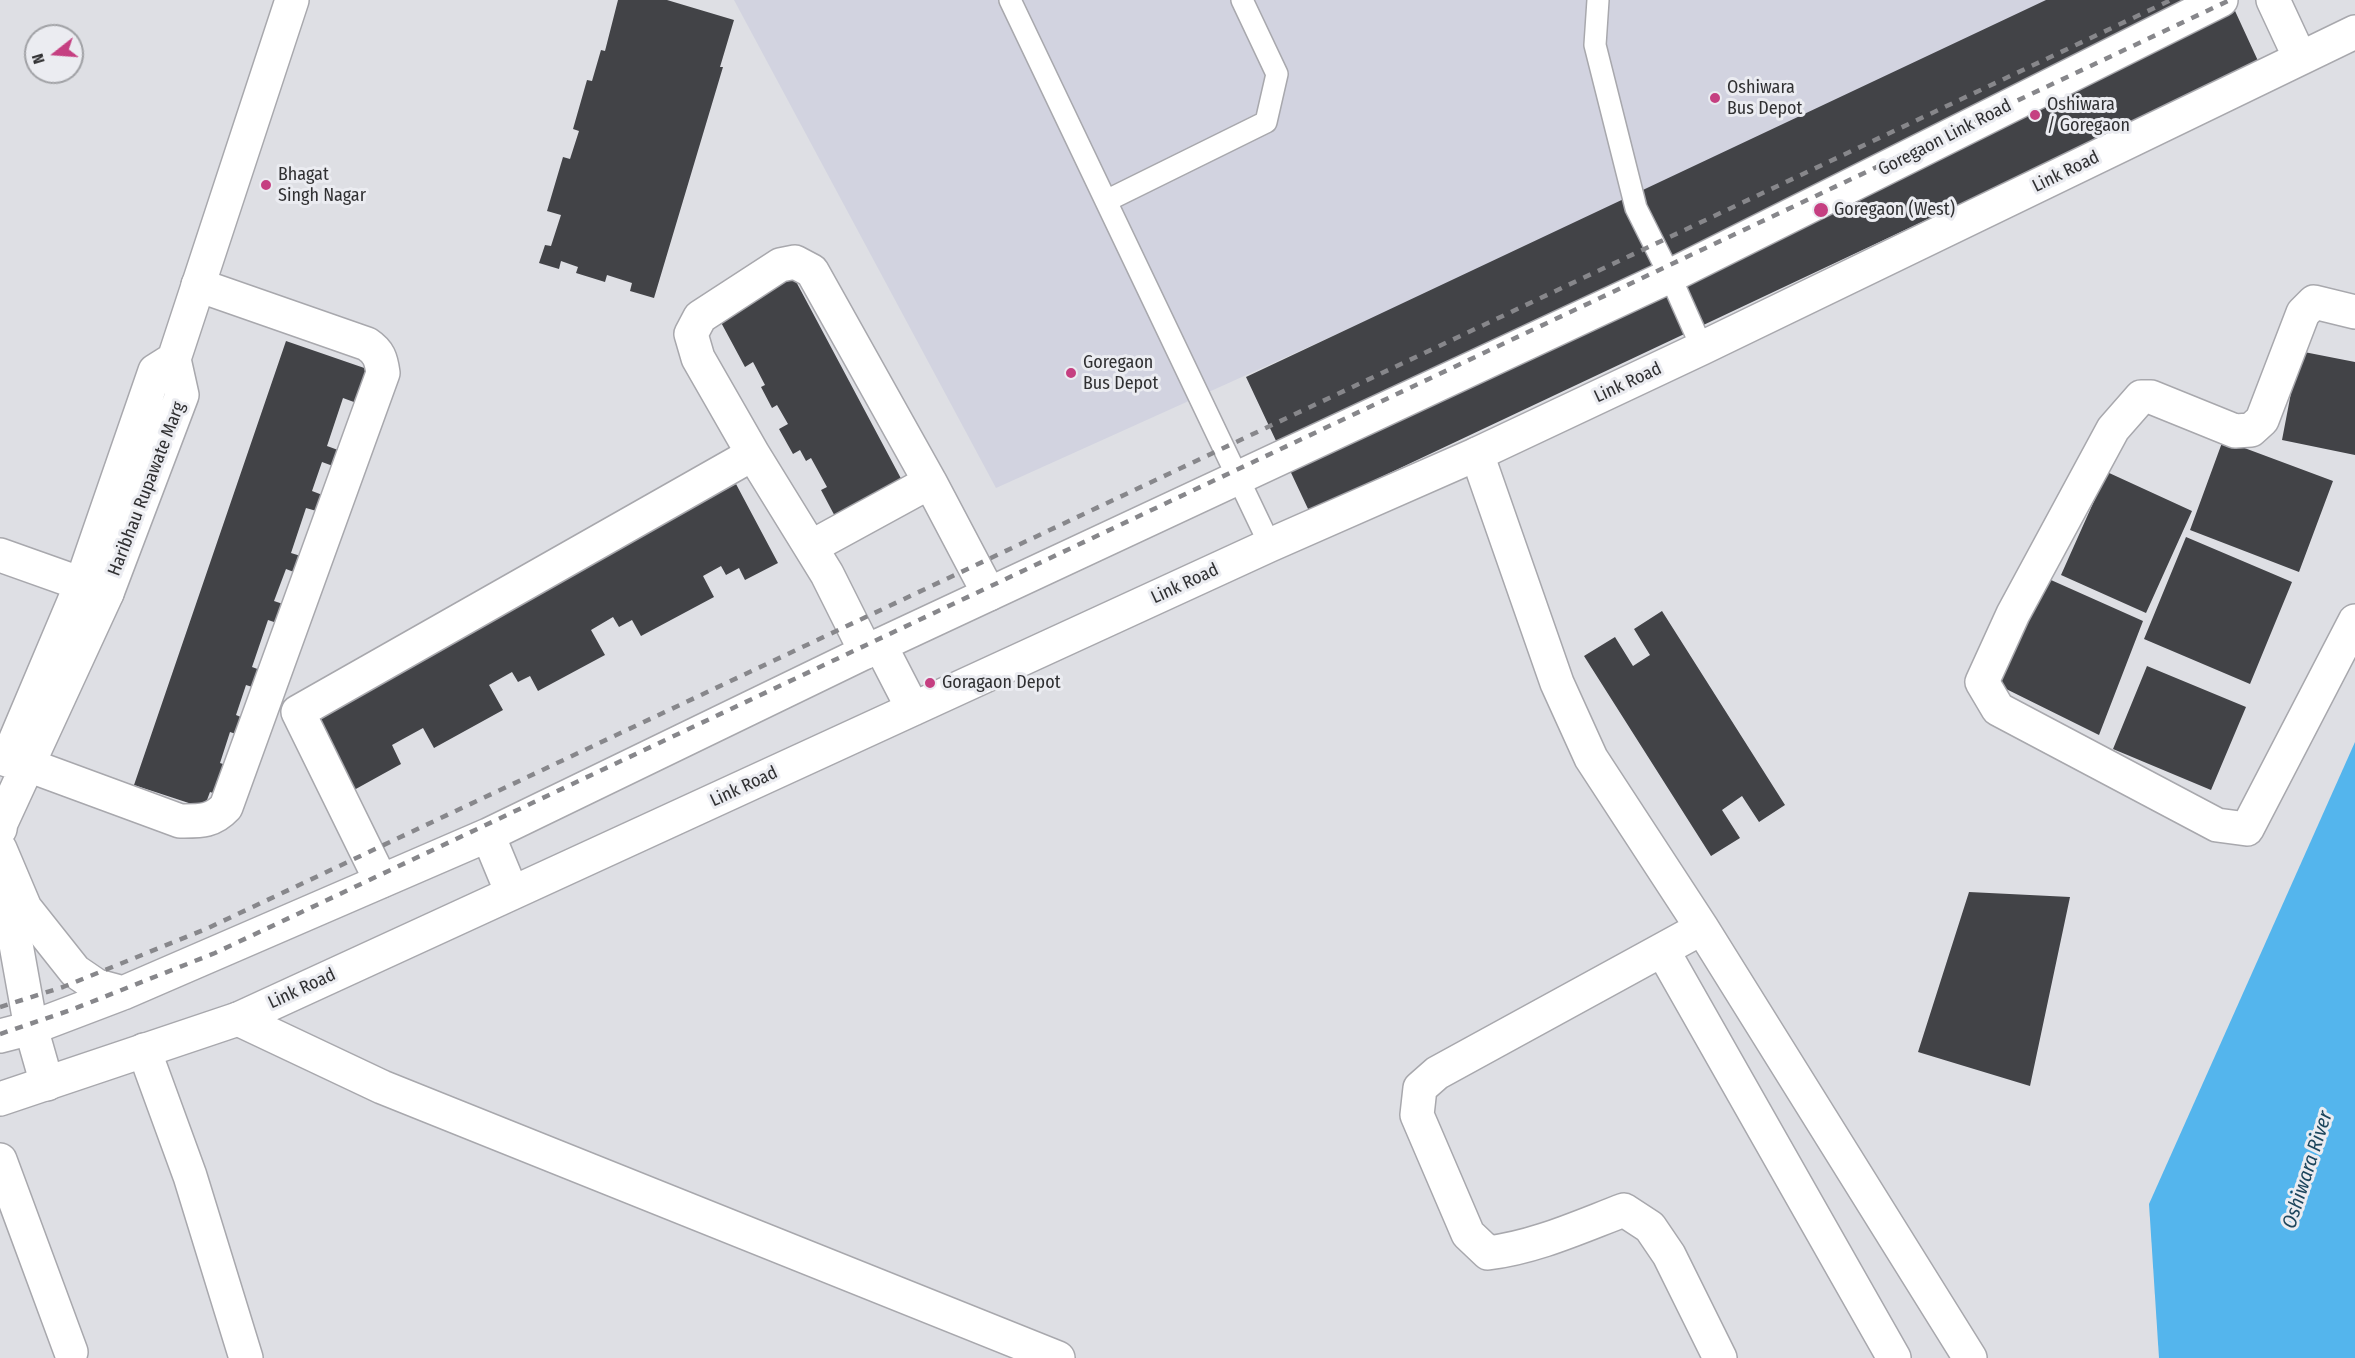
<!DOCTYPE html>
<html>
<head>
<meta charset="utf-8">
<style>
  body { margin:0 }
  #map { position:relative; width:2355px; height:1358px; overflow:hidden; background:#dedfe4; font-family:"Fira Sans Condensed",sans-serif }
  canvas { display:block }
  .north { position:absolute; left:24px; top:24px; width:60px; height:60px; box-sizing:border-box; background:#ebecf1; border:2px solid #a0a1a5; border-radius:50%; rotate:253deg; font-size:16px; font-weight:700; line-height:24px; text-align:center; color:#303032 }
  .north::after { content:''; display:block; margin:auto; width:21px; height:27px; background:#c53f81; clip-path:polygon(50% 0,100% 100%,50% 72%,0 100%) }
</style>
</head>
<body>
<div id="map">
<canvas width="2355" height="1358"></canvas>
<div class="north">N</div>
</div>
<script>
const ctx = document.querySelector('canvas').getContext('2d');
ctx.lineJoin = 'round';
function fillPath(path, color) {
  ctx.fillStyle = color;
  ctx.fill(path, 'evenodd');
}
function trace(path, color, width, dash) {
  ctx.strokeStyle = color;
  ctx.lineWidth = width;
  ctx.lineCap = dash ? 'butt' : 'round';
  ctx.setLineDash(dash || []);
  ctx.stroke(path);
}
function write(font, color, halo, rows, align = 'center') {
  ctx.font = font + ' "Fira Sans Condensed",sans-serif';
  ctx.lineWidth = 6;
  ctx.setLineDash([]);
  ctx.textBaseline = 'middle';
  ctx.strokeStyle = halo;
  ctx.fillStyle = color;
  for (const [text, x, y, turn = 0] of rows) {
    ctx.save();
    ctx.translate(x, y);
    ctx.rotate((+turn || 0) * Math.PI / 180);
    ctx.textAlign = isNaN(turn) ? turn : align;
    if (halo) ctx.strokeText(text, 0, 0);
    ctx.fillText(text, 0, 0);
    ctx.restore();
  }
}
const built = new Path2D(`
  M734,0h1343l-1081,488z`);
const water = new Path2D(`
  M2355,742v616h-196l-10,-154z`);
const building = new Path2D(`
  M618,0h49l67,20 -14,47h3l-69,231 -24,-7 2,-8 -25,-8 -2,7 -29,-9 2,-6 -17,-6 -2,8 -20,-6 6,-18 6,1 10,-31 -14,-4 16,-54 7,2 9,-28 -6,-2 14,-49 5,1 9,-31 4,1z
  M2046,0h184l29,63 -950,448 -63,-134z
  M792,274l113,212 -67,36 -17,-32 6,-3 -16,-29 -5,3 -6,-11 -7,4 -14,-25 9,-5 -11,-19 -5,3 -11,-21 4,-2 -12,-23 -8,5 -28,-52z
  M286,341l87,30 -11,34 -19,-7 -16,48 11,4 -5,16 -11,-4 -10,29 13,5 -5,16 -14,-4 -15,45 13,4 -5,17 -13,-5 -12,32 18,6 -6,19 -18,-6 -16,47 22,8 -6,17 -22,-7 -10,30 12,5 -6,16 -12,-4 -10,31 12,4 -10,29 -12,-4 -6,16 -70,-23z
  M2299,351l56,11v93l-73,-15z
  M2223,440l110,41 -34,91 -109,-42z
  M2107,472l85,39 -46,102 -85,-38z
  M736,484l42,79 -33,17 -6,-12 -13,7 -5,-9 -18,10 11,21 -73,39 -9,-16 -13,7 -6,-10 -22,13 14,25 -67,36 -8,-15 -12,6 -6,-10 -23,13 14,25 -69,38 -11,-20 -31,17 9,19 -47,26 -41,-78z
  M2186,537l106,45 -42,102 -106,-45z
  M2042,576l101,45 -44,114 -107,-53z
  M1662,611l123,194 -26,17 -17,-26 -20,14 18,28 -29,18 -127,-200 31,-19 18,29 17,-11 -16,-26z
  M2147,666l99,41 -35,83 -98,-41z
  M1969,892l101,5 -40,189 -112,-34z`);
const lane = new Path2D(`
  M1010,0l260,545
  M1598,0l-3,45 41,163 34,68 32,72
  M1106,201l160,-79 11,-48 -35,-74`);
const street = new Path2D(`
  M2355,312l-41,-10 -11,11 -41,107 -11,10 -16,1 -84,-34h-10l-28,32 -100,185 -31,68 16,27 219,116 30,4 108,-208
  M1477,454l80,229 34,75 111,170 268,430
  M811,547l119,-65
  M0,555l107,38
  M866,652l-39,-78 -74,-120 -55,-96 -7,-24 9,-17 80,-52 15,-3 17,9 118,211 59,112
  M28,765l152,56c20,0 32,1 46,-14l157,-434c-2,-14 -4,-21 -16,-29l-169,-59
  M381,881l-83,-169 455,-258
  M1702,928l-265,145 -17,15 -3,27 51,119 20,19c48,-6 91,-26 136,-43l26,17 19,28 51,103
  M1663,951l231,407
  M238,1019l144,68 676,271
  M144,1050l46,126 56,182
  M0,1160l71,192`);
const secondary = new Path2D(`
  M7,760l74,-175 74,-214 19,-12
  M0,829l1,-6 106,-230 75,-198 -8,-36 118,-359
  M3,872l28,156 16,56`);
const primary = new Path2D(`
  M2273,0l27,58
  M880,645l33,64
  M488,835l24,58
  M0,849l25,59 50,63 22,15 26,7
  M0,1036l31,-8 92,-35 365,-158 392,-190 790,-369 551,-276
  M0,1099l238,-80 1032,-474 207,-91 225,-106 653,-316`);
const rail = new Path2D(`
  M0,1007l63,-20 143,-58 1965,-929
  M0,1034l71,-24 144,-57 2015,-953`);
const markers = [
  [1715,98,6,"#c53f81"],
  [2035,115,6,"#c53f81"],
  [266,185,6,"#c53f81"],
  [1821,210,8,"#c53f81"],
  [1071,373,6,"#c53f81"],
  [930,683,6,"#c53f81"]
];
const poiNames = [
  ["Oshiwara",1727,88],
  ["Bus Depot",1727,109],
  ["Oshiwara",2047,105],
  ["/ Goregaon",2047,126],
  ["Bhagat",278,175],
  ["Singh Nagar",278,196],
  ["Goregaon (West)",1834,210],
  ["Goregaon",1083,363],
  ["Bus Depot",1083,384],
  ["Goragaon Depot",942,683]
];
const streetNames = [
  ["Goregaon Link Road",1945,138,-27],
  ["Link Road",2066,172,-26],
  ["Link Road",1628,383,-25],
  ["Haribhau Rupawate Marg",147,489,-69],
  ["Link Road",1185,584,-25],
  ["Link Road",744,787,-25],
  ["Link Road",302,989,-25]
];
const waterNames = [
  ["Oshiwara River",2308,1170,-72]
];
fillPath(built, '#d2d3e0');
fillPath(water, '#54b5ed');
fillPath(building, '#424347');
trace(lane, '#a8a8ad', 24);
trace(street, '#a8a8ad', 36);
trace(secondary, '#a8a8ad', 36);
trace(primary, '#a8a8ad', 36);
trace(lane, '#fff', 21);
trace(street, '#fff', 33);
trace(secondary, '#fff', 33);
trace(primary, '#fff', 33);
trace(rail, '#87878b', 4.5, [8, 8]);
for (const [x, y, r, color] of markers) {
  const dot = new Path2D();
  dot.arc(x, y, r, 0, 2 * Math.PI);
  ctx.fillStyle = color;
  ctx.fill(dot);
  trace(dot, '#ebecf1', 2);
}
write('18px', '#303032', '#ebecf1', poiNames, 'left');
write('18px', '#303032', '#ebecf1', streetNames);
write('italic 20px', '#1d465d', '#ebecf1', waterNames);
</script>
</body>
</html>
